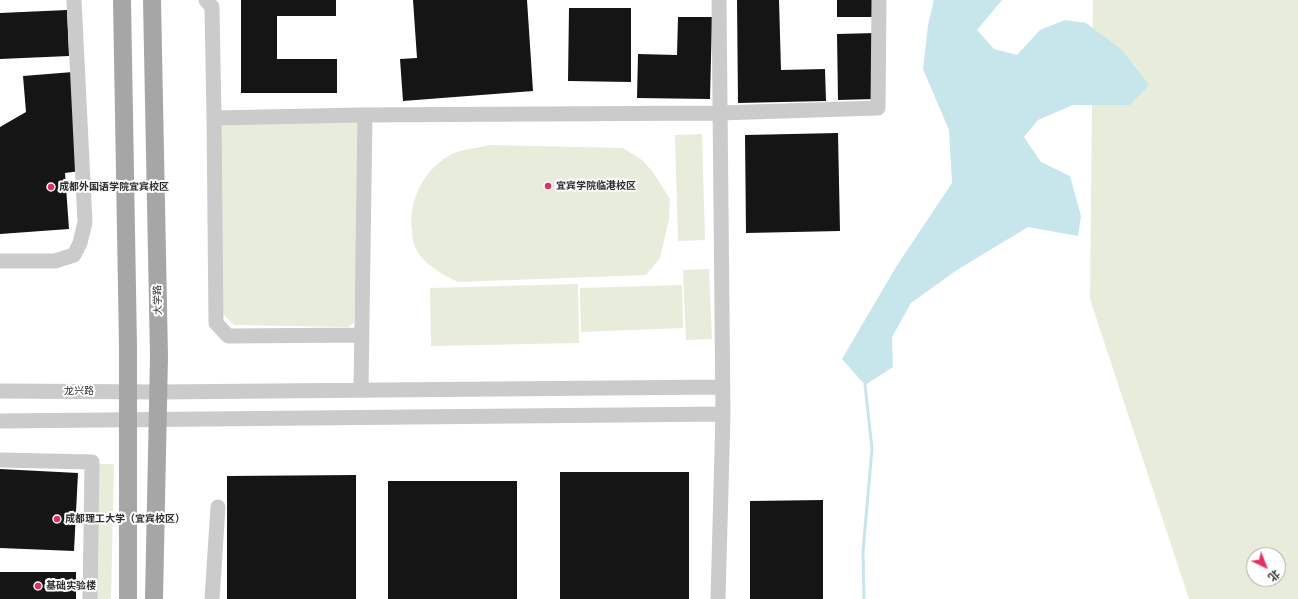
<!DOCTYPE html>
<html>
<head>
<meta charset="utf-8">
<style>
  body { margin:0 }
  #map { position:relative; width:1298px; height:599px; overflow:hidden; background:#fff; font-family:Rubik,"Noto Sans SC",sans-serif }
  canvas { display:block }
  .north { position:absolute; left:1246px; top:547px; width:40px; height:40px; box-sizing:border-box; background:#fff; border:1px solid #ababab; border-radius:50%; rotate:137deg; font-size:11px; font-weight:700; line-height:16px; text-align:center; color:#2e2e2e }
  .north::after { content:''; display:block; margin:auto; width:14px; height:18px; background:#e92c62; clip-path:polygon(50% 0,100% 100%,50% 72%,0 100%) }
</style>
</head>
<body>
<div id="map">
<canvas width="1298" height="599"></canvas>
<div class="north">北</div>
</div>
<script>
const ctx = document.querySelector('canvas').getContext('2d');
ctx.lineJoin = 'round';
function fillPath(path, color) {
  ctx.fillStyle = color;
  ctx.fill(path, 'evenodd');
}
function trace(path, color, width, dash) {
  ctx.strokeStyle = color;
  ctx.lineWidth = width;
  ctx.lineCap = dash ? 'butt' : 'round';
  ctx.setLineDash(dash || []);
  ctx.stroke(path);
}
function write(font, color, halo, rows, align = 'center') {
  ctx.font = font + ' Rubik,"Noto Sans SC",sans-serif';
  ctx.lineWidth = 4;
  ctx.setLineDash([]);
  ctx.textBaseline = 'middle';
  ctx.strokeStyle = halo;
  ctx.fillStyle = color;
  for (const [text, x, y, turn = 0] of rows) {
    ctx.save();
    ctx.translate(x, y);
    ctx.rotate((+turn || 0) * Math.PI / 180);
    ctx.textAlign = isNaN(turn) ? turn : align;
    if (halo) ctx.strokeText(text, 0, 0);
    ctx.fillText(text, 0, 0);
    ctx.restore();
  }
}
const green = new Path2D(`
  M1093,0h205v599h-109l-99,-300zM1254,555h24v24h-24z
  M360,115l-6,208 -6,4 -114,-2 -13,-13 -7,-194z
  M702,134l3,106 -27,1 -3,-106z
  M490,145l133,3 19,12 11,12 17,27 -1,20 -9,39 -14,17 -188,7c-15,-7 -29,-15 -39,-28 -5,-7 -7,-16 -7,-23 -4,-31 12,-62 40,-77 10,-5 27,-6 38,-9z
  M709,269l3,70 -26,1 -3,-70z
  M578,284l1,59 -148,3 -1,-58z
  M682,285l1,43 -102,4 -1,-44z
  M95,464h19l-3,135h-19z`);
const water = new Path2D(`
  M934,0h68l-25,30 17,19 23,6 23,-25 25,-10 21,3 35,26 28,36 -19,20h-57l-35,15 -14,17 17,25 29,14 11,40 -3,20 -50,-9 -71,43 -46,33 -19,34 1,30 -28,18 -23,-26 54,-92 56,-84 -3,-53 -26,-61 5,-44z`);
const stream = new Path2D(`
  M864,599l-1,-48 9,-102 -7,-64`);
const building = new Path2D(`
  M241,0h95v16h-59v43h60v34h-96z
  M413,0h114l6,91 -130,10 -3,-42 17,-1z
  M737,0h42l2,70 44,-1 1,32 -88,2z
  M837,0h37v17h-37z
  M569,8h62v74l-63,-1z
  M67,10l2,46 -69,3v-46z
  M678,17h34l-2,82 -73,-1 1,-44 39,1z
  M876,33v66l-38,1 -1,-66z
  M73,72l7,99 -15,2 4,56 -69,5v-107l26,-15 -3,-36z
  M838,133l2,98 -94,2 -1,-98z
  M0,469l78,4 -4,78 -74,-3z
  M560,472h129v127h-129z
  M356,475v124h-129v-123z
  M388,481h129v118h-129z
  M823,500v99h-73v-98z
  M0,572h76v27h-76z`);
const minor = new Path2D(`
  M206,0l6,7 2,111 146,-3 359,-2 159,-5 1,-108
  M214,118l2,205 12,13 134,-1
  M0,261h55l19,-6 6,-12 5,-21 -11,-222
  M361,389l4,-274
  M0,391l159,1 562,-5
  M0,421l723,-7 -4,-414
  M0,460l92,2 -2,137
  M212,599l6,-92
  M718,599l5,-185`);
const major = new Path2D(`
  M122,0l6,346v253
  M152,0l7,356 -5,243`);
const markers = [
  [548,186,4,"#e92c62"],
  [51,187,4,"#e92c62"],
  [57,519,4,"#e92c62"],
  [38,586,4,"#e92c62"]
];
const poiNames = [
  ["宜宾学院临港校区",556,186],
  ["成都外国语学院宜宾校区",59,187],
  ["成都理工大学（宜宾校区）",65,519],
  ["基础实验楼",46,586]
];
const streetNames = [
  ["大学路",158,300,-91],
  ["龙兴路",79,391]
];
fillPath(green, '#e8ecdb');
fillPath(water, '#c7e6ec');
trace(stream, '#c7e6ec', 3);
fillPath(building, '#151515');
trace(minor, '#cbcbcb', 15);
trace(major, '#a6a6a6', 18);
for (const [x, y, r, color] of markers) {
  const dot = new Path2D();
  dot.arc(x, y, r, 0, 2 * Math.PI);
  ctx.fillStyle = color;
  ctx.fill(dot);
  trace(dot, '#fff', 1.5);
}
write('bold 10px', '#2e2e2e', '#fff', poiNames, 'left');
write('10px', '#2e2e2e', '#fff', streetNames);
</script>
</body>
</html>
